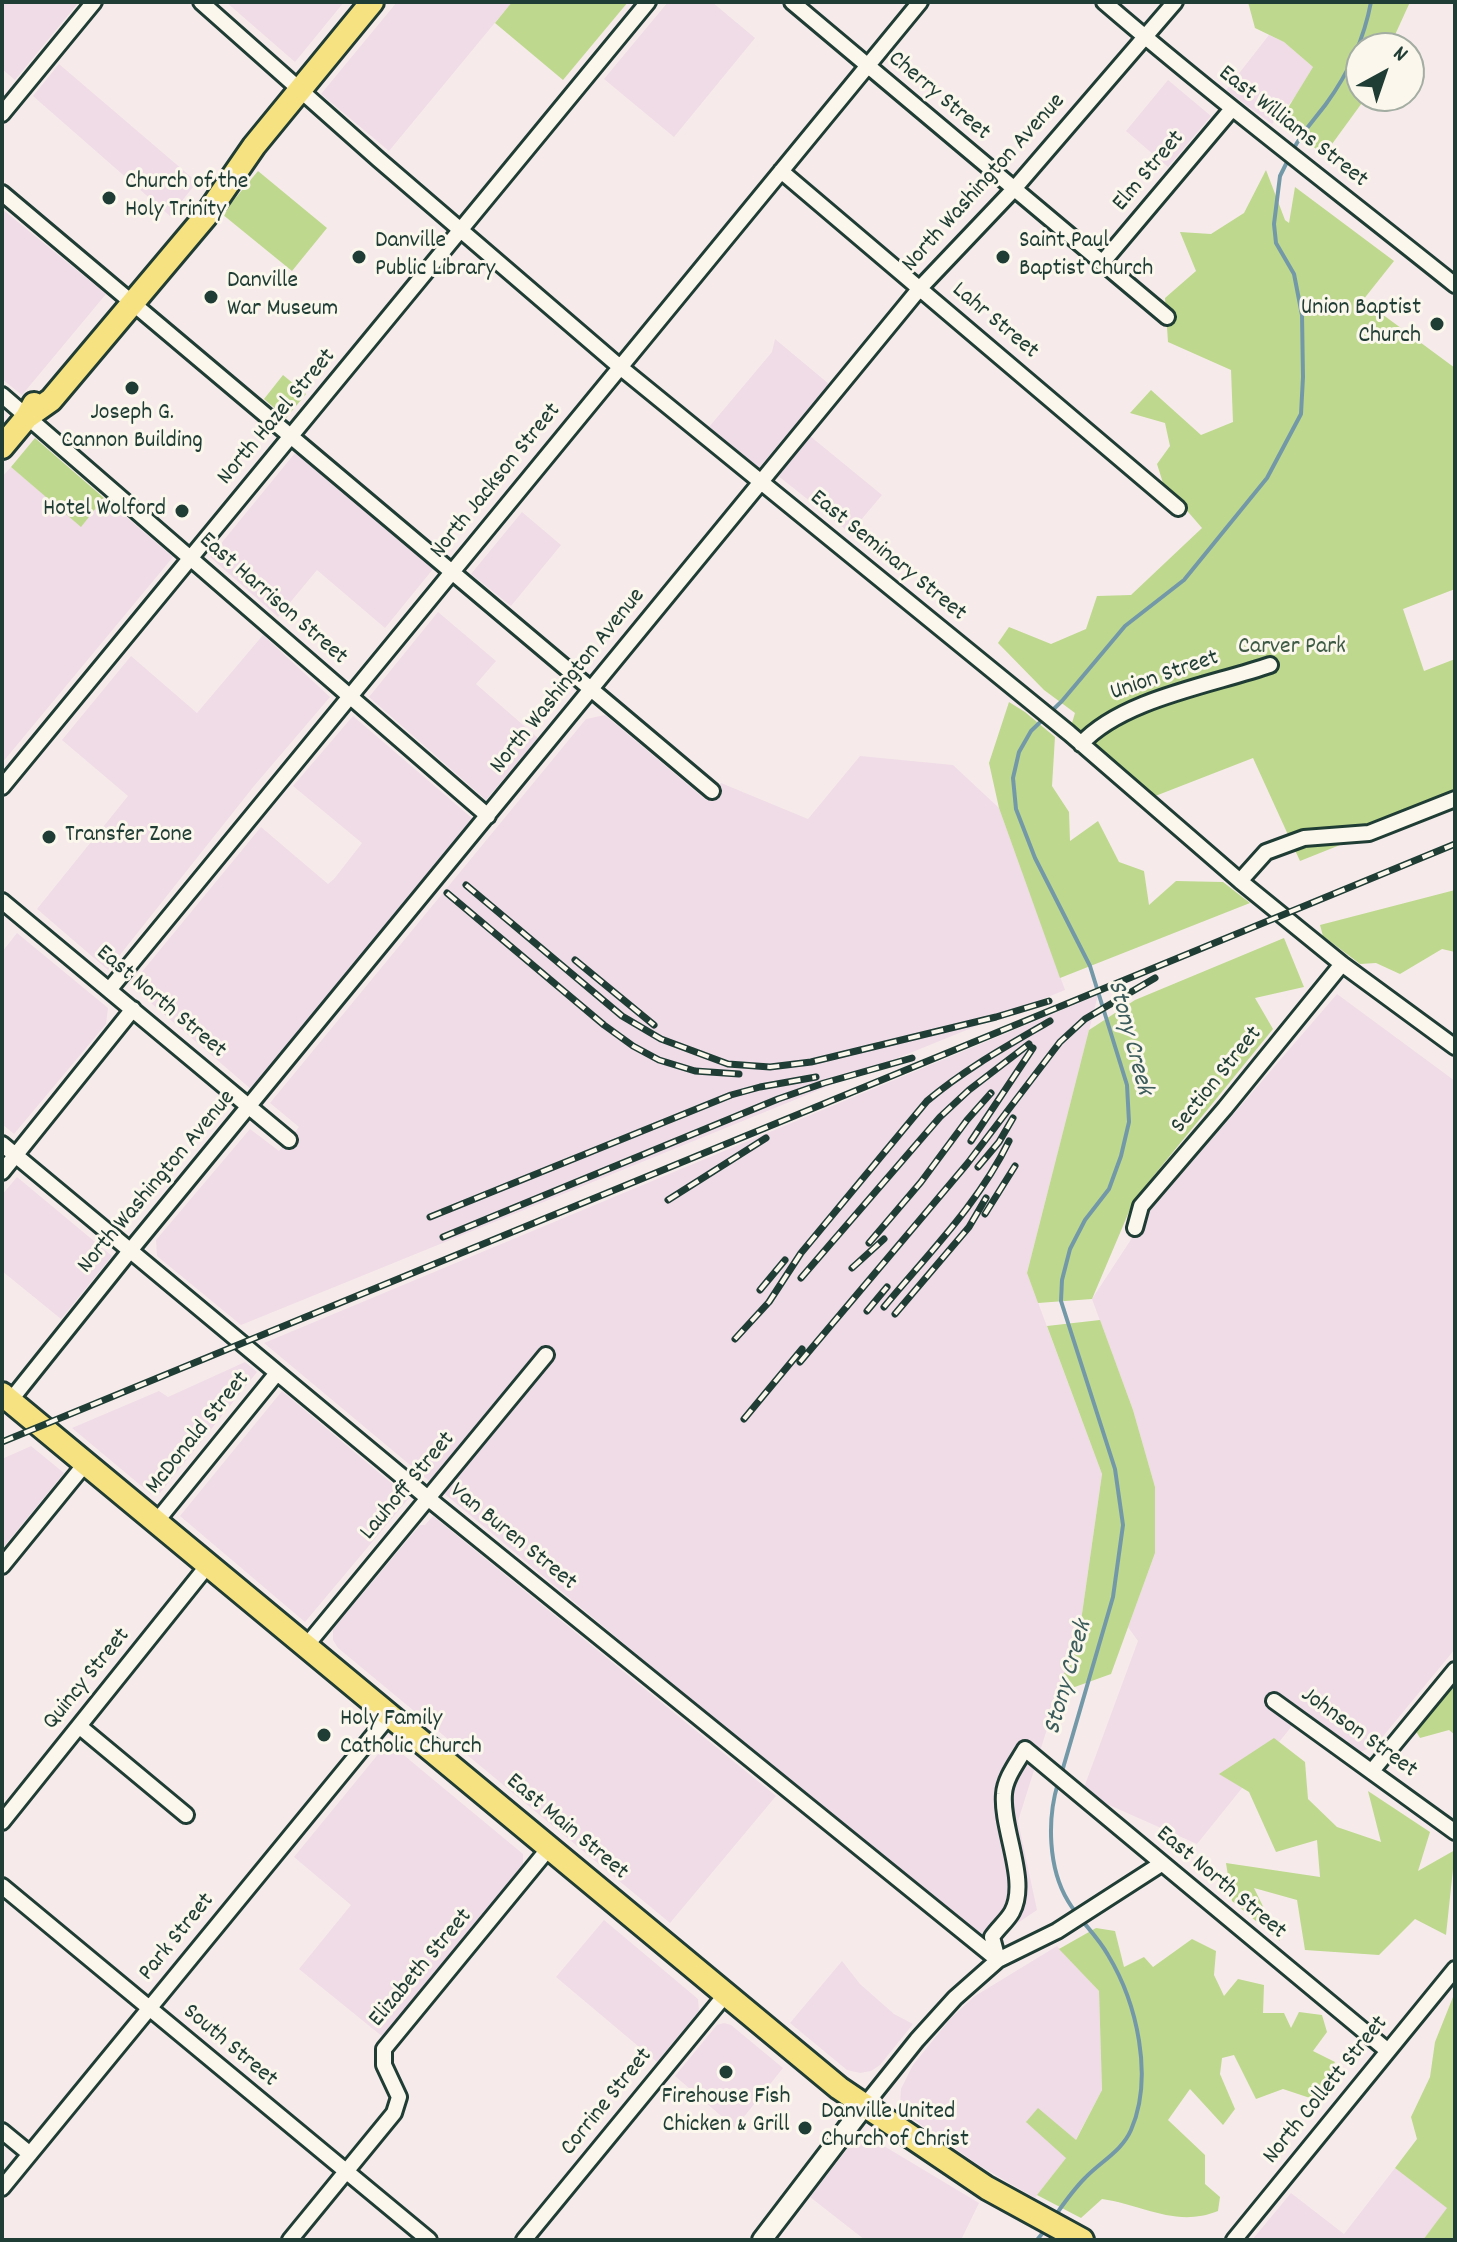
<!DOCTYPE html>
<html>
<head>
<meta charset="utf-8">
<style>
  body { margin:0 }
  #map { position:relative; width:1457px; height:2242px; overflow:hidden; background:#f6ebea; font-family:Dekko,sans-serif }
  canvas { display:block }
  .frame { position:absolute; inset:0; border:4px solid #1f3d34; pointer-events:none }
  .north { position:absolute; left:1345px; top:32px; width:80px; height:80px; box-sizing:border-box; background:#fbf7ec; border:2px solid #a3ada2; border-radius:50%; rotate:40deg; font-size:22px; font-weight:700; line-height:32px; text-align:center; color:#1f3d34 }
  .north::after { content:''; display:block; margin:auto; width:28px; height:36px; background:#1f3d34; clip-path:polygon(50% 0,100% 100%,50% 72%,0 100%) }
</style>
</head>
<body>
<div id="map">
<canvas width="1457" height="2242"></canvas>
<div class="frame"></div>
<div class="north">N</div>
</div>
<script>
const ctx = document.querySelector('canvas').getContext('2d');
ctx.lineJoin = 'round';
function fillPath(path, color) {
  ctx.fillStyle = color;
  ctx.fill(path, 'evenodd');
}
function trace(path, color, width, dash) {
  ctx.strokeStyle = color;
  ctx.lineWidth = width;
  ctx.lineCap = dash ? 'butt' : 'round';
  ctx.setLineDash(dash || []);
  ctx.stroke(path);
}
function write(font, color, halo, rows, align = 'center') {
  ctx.font = font + ' Dekko,sans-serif';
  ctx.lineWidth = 6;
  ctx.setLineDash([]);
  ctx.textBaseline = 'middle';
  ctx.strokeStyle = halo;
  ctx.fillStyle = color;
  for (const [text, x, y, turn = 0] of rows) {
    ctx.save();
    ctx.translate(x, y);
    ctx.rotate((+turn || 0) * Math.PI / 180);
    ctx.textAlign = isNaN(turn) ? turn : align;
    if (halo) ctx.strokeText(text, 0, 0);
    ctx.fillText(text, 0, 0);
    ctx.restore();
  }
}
const built = new Path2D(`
  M2,2h77l-64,78 -13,-11z
  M226,2h118l-49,60z
  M397,2h115l-123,149 -68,-57z
  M668,2h44l43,36 -81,99 -70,-58z
  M1269,35l15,7 29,25 -18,30 -23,27 -46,-34z
  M59,64l138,118 -27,34 -137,-120z
  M1168,80l43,36 -43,51 -42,-36z
  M2,209l104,85 -84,101 -20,-16z
  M775,339l54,45 -71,85 -49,-42 63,-75z
  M810,436l72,59 -32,38 -73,-58z
  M295,453l138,116 -48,59 -68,-58 -39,47 -68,-60z
  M11,467l70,59 23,-28 69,59 -171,206v-286z
  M522,512l39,33 -50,61 -40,-32z
  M438,612l58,49 -20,23 62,54 -52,62 -117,-103z
  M263,635l67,62 -76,89 -146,184 -71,-61 91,-113 -66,-56 69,-84 66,57z
  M605,715l101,85 15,-17 87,36 52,-63 93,9 46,43 66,182 -824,335 -84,-69 -1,-16 94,-111 29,22 20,-24 -29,-24 316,-384z
  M353,716l120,103 -221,271 -115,-99 -1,-12 125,-152 67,57 6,-5 28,-36 -69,-57z
  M17,933l91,75 -2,16 -92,110 -12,-10v-172z
  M1337,994l118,87v568l-80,97 -15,6 -56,-41 -107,133 -115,-51 56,-152 -10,-14 27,-74v-66l-22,-77 -41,-111 57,-87z
  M1098,995l-71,278 75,201 -21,147 -63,200 19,89 -52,35 -721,-602z
  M17,1177l95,79 -51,63 -59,-48v-76z
  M245,1362l12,10 -97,121 -9,1 -79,-66 87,-37 9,6z
  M282,1391l127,107 -104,124 -125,-106z
  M31,1446l33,27 -62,76v-90z
  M433,1516l343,280 -106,127 -332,-275 -5,-8v-11l87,-104h5z
  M384,1747h10l129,107v11l-140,172 -84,-68 52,-64 -57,-48z
  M604,1920l94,79 1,12 -42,51 -101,-85z
  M1057,1946l42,45 3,99 -36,68 -31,40 -55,-32 -70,-49 -10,-12 1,-16 12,-24 38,-47 24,-22z
  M842,1961l18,23 34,30 19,10 -33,41 -9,6 -11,2 -13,-3 -57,-47z
  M724,2023l7,2 52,43 -48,60 -60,-52 42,-51z
  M864,2136l10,4 105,63 -18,37h-96l-55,-43 38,-49 8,-10z
  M1395,2168l53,40 -25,32h-171l39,-47 53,41z`);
const green = new Path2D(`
  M512,2h116l-65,78 -68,-57z
  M1248,2h162l-21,46h-28v48h6l-43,59 -44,-34 33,-54 -29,-25 -29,-14z
  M1266,170l19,50 4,3 6,-36 99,74 -31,39 92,68v221l-52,20 21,62 31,-12v140l-155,62 -47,-103 -108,42 -76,-67 6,-20 -31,-23 -46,-47 11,-16 42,17 35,-15 11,-33 34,-1 71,-67 -39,-45 -6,-19 13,-18 -5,-23 -35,-10 21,-23 50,45 32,-13 -2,-52 -63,-28 -3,-44 31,-27 -16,-39 31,2 33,-21z
  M258,171l69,57 -35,43 -70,-57z
  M283,375l23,19 -20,24 -22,-19z
  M35,438l69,60 -23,29 -70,-60z
  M1009,702l16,10 30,25 -3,49 17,26 1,29 28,-20 21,41 25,9 5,34 27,-24 47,1 27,21 -190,75 -61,-170 -10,-45z
  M1455,890v62l-13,-3 -42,25 -24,-11 -16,1 -37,-28 -3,-11z
  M1284,938l20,49 -49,11 18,31 -139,171 -42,99 -54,4 -11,-30 62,-243 46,-30z
  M1100,1320l33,90 22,77v66l-44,121 -53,19 23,-72 21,-147 -55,-148z
  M1455,1679v56l-6,-5 -29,8 -6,-10z
  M1274,1738l31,24 3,37 29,28 44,15 -13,-51 62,41 -12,39 37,-21 -9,85 -31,-16 -36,36 -74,-5 -8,-50 -43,-12 26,53 -48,-40 -6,-38 94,14 -3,-37 -41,12 -27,-60 -30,-18z
  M1096,1928l19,3 9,36 20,-10 9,10 39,-28 24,12 -2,24 10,21 14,-17 26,6 -1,28h21l7,15 8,-16 23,3 5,17 -14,19 22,11 -12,26 -10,11 -30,-10 -27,10 -22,-44 -12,3 -2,16 15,35 -12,16 -33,-36 -22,31 37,35v29l15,13 -2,14c-42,17 -74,-6 -116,-12l-21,19 -44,-23 29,-37 -40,-36 12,-14 38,32 26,-50 -3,-99 -40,-42z
  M1455,1992v248h-32l24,-32 -52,-40 22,-29 -6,-22 19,-40 5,-35z`);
const stream = new Path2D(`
  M1293,150c9,-18 21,-30 33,-46 22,-30 38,-65 45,-102
  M1061,1775l52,-178 10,-72 -8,-56 -54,-168 1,-21 8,-31 15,-29 24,-31 12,-33 8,-34 -2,-37 -37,-119 -55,-108 -19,-49 -3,-31 6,-26 12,-21 31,-30 63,-75 59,-46 83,-102 34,-64 2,-37 -1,-62 -8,-41 -18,-31 -2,-19 6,-48 9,-18
  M1055,2216c9,-13 19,-27 30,-38 15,-16 37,-27 46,-48 23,-53 6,-127 -23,-175 -11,-20 -29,-35 -40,-54 -20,-33 -21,-82 -10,-118
  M1037,2240l8,-10`);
const minor = new Path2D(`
  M201,2l177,157 242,208 449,366 171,148 102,83 113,83
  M792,2l375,315
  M1104,2c114,98 234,189 351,283
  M2,114l92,-112
  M781,171l397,337
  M2,193l710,598
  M1102,263l129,-153
  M2,395l486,421
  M1081,744c41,-45 131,-59 189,-79
  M2,787l646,-785
  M1240,881l26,-29 38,-14 65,-5 86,-34
  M2,901l287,239
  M109,990l811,-988
  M2,1144l427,355 569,461 59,-29 104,-67
  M2,1172l131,-163
  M1135,1228l6,-22 84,-98 117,-144
  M10,1401l119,-149 791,-964 94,-99 161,-187
  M156,1522l121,-149
  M2,1566l83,-102
  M306,1646l240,-291
  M1274,1701l181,131
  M79,1726l107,89
  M1372,1771l83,-101
  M2,1822l206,-257
  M2,1886l427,354
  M865,2105l52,-65 38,-42 43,-38 -6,-23c6,-9 15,-16 20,-25 17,-31 -11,-83 -8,-118 1,-16 13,-31 21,-45l363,302
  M2,2131l28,23
  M2,2188l387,-472
  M290,2240l104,-127 5,-16 -15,-32v-16l165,-201
  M524,2240l202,-246
  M1234,2240l221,-271`);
const tertiary = new Path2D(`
  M762,2240l103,-135`);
const primary = new Path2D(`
  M27,417l24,-17 154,-183 49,-71 118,-144
  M2,447l25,-30 7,-13
  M2,1394l837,694 148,100 95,52`);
const rail = new Path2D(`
  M466,885l156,131 39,23 67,25 42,3 41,-5 185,-45 53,-16
  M447,893l157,132 29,21 26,14 36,11 44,3
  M575,960l79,65
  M971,1141l62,-93
  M978,1167l21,-25 14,-24
  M668,1200l98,-62
  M985,1214l30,-48
  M430,1217l301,-122 29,-8 56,-10
  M443,1237l335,-138 46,-16 88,-25
  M869,1243l52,-61 46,-62 24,-27
  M852,1268l32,-29
  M801,1278l139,-161 29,-27 60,-46
  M760,1290l25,-30
  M884,1307c44,-53 95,-104 125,-166
  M867,1311l20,-24
  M895,1314l74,-87 17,-29
  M735,1339l34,-37 32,-49 126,-152c38,-32 80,-55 123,-80
  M800,1362l167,-198 93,-122 25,-23 70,-41
  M744,1419l58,-70
  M2,1442l1453,-598`);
const markers = [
  [109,198,8,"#1f3d34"],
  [359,257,8,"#1f3d34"],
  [1003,257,8,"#1f3d34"],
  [211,297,8,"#1f3d34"],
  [1437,324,8,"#1f3d34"],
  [132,388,8,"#1f3d34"],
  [182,511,8,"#1f3d34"],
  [49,837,8,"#1f3d34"],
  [324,1735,8,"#1f3d34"],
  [726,2072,8,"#1f3d34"],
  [805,2128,8,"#1f3d34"]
];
const streetNames = [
  ["Cherry Street",938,97,40],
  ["East Williams Street",1292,128,38],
  ["Elm Street",1150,172,-50],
  ["North Washington Avenue",985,184,-48],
  ["Lahr Street",994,322,40],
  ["North Hazel Street",278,418,-50],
  ["North Jackson Street",497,482,-51],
  ["East Seminary Street",887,557,39],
  ["East Harrison Street",272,600,41],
  ["Union Street",1165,677,-19],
  ["North Washington Avenue",569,682,-51],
  ["East North Street",160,1003,40],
  ["Section Street",1218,1081,-51],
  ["North Washington Avenue",158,1183,-50],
  ["McDonald Street",199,1434,-51],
  ["Lauhoff Street",409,1487,-50],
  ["Van Buren Street",512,1538,39],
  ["Quincy Street",88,1680,-51],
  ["Johnson Street",1358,1734,36],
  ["East Main Street",566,1828,40],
  ["East North Street",1220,1884,40],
  ["Park Street",178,1938,-51],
  ["Elizabeth Street",422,1969,-50],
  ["South Street",229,2047,40],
  ["North Collett Street",1327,2091,-51],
  ["Corrine Street",608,2103,-51]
];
const poiNames = [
  ["Church of the",125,184],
  ["Holy Trinity",125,212],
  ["Danville",375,243],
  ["Public Library",375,271],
  ["Saint Paul",1019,243],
  ["Baptist Church",1019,271],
  ["Danville",227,283],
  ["War Museum",227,311],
  ["Union Baptist",1421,310,"right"],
  ["Church",1421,338,"right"],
  ["Joseph G.",132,415,"center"],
  ["Cannon Building",132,443,"center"],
  ["Hotel Wolford",166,511,"right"],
  ["Transfer Zone",65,837],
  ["Holy Family",340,1721],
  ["Catholic Church",340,1749],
  ["Firehouse Fish",726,2099,"center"],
  ["Chicken & Grill",726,2127,"center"],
  ["Danville United",821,2114],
  ["Church of Christ",821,2142]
];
const parkNames = [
  ["Carver Park",1292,649]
];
const waterNames = [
  ["Stony Creek",1128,1038,75],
  ["Stony Creek",1070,1678,-74]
];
fillPath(built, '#f0dce7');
fillPath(green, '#bed88e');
trace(stream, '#7399a9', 4);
trace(minor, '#1f3d34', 20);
trace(tertiary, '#1f3d34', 24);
trace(primary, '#1f3d34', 28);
trace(minor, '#fbf7ec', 14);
trace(tertiary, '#fbf7ec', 18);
trace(primary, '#f7e281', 22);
trace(rail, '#1f3d34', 7);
trace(rail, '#fbf7ec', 4, [12]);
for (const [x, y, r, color] of markers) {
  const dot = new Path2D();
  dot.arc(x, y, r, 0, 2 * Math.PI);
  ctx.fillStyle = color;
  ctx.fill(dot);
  trace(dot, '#fbf7ec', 3);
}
write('24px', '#1f3d34', '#fbf7ec', streetNames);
write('24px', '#1f3d34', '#fbf7ec', poiNames, 'left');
write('24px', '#3f5c46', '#fbf7ec', parkNames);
write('italic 26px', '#3b5c5b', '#fbf7ec', waterNames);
</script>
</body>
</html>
